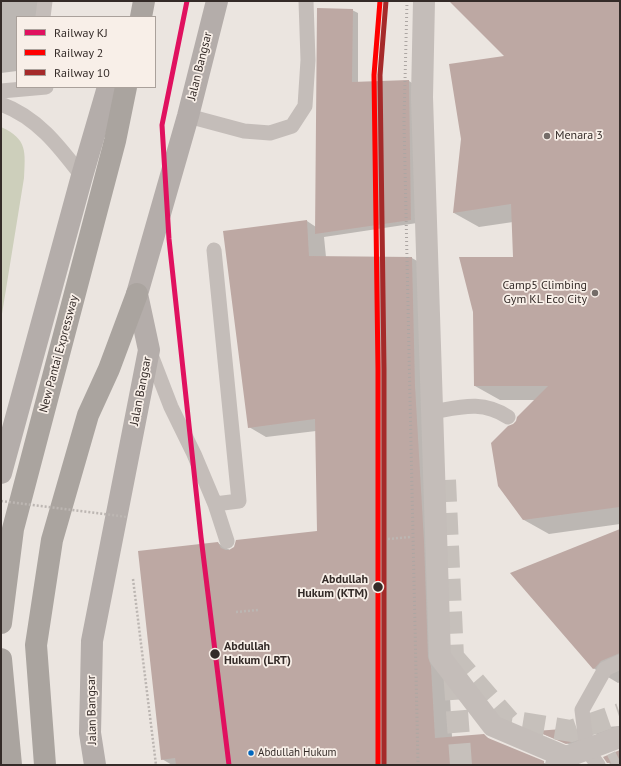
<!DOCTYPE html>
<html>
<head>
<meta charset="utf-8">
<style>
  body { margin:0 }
  #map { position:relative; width:621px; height:766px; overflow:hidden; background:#ebe5e0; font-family:"PT Sans",sans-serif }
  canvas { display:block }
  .frame { position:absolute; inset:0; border:2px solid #342b28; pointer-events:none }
  .legend { position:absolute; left:16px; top:16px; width:140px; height:72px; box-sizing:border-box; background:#f8efe8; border:1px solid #aaa19b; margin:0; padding:5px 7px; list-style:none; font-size:12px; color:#342b28 }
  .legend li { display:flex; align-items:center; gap:8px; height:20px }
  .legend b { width:20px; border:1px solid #aaa19b }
</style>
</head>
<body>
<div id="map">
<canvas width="621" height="766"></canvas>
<div class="frame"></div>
<ul class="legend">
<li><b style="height:5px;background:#e0115f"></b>Railway KJ</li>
<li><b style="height:5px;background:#f00"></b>Railway 2</li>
<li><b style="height:5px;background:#a52a2a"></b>Railway 10</li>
</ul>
</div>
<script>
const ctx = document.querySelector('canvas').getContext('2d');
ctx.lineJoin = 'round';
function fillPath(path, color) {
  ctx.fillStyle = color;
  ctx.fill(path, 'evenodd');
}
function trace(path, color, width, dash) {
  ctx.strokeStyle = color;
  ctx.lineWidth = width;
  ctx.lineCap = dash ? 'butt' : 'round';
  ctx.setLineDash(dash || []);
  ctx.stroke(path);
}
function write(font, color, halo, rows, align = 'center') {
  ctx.font = font + ' "PT Sans",sans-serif';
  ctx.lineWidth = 3.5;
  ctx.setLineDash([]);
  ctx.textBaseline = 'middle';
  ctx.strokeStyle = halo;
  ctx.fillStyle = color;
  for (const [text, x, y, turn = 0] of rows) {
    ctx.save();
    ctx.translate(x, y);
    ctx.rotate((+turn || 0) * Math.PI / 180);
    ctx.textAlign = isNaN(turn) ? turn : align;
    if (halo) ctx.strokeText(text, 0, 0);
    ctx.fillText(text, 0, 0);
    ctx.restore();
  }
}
const green = new Path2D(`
  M1,127c27,12 24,25 23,51l-23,142z`);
const shadow = new Path2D(`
  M1,1h40l2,16h-26v54l-16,2z
  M459,1h161v523l-71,10 -25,-14 -11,-95 22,-25h-35l-25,-14 39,-128 -1,-36 -34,5 -25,-14 52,-156z
  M352,10l6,3v70l51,-2 6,4 2,138 -93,14 2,20 86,1 17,10 23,469 31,-2 10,6 56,24h-377l-10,-6 56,-216 12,7 88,-18 -2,-101 -50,6 -17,-10 58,-206 9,6z
  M620,530v152l-2,1 -25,-15z
  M620,726v4l-19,6 -6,-3 -1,-5z
  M575,729l6,3 1,11 -9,3 -30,-12z
  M620,751v14h-8l-5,-3z`);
const building = new Path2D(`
  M449,1h171v506l-97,13 -25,-34 -7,-43 17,-17 5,-2 3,-3 1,-4 31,-31h-74l-1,-74 -14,-55h54l-2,-53 -58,9 8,-74 -12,-75 55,-8z
  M317,8l36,1 -1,73 57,-2 2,140 -96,14z
  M307,220l2,36 103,1 3,128 9,156 4,116 3,9 4,72 49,-4 4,4 56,23v4h-368l-1,-7 -14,2 -23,-209 80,-9 3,6 5,2h3l5,-3 2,-7 81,-9 -2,-112 -67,9 -25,-197z
  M620,529v124l-19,8 -6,7 -2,1 -83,-96z
  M575,728l2,12 -11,4 -30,-13z
  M620,750v12l-13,1 -4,-6z`);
const streetTunnel = new Path2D(`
  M445,480l8,177 8,108
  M453,657l56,64 62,10 49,-17
  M612,765l8,-4`);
const path = new Path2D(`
  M388,539l22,-2
  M133,579l23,186
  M236,612l22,-2`);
const lane = new Path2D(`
  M43,17l2,-16
  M1,91l45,-4
  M1,104c36,13 58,42 81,72
  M188,116l56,15 26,2 22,-7 13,-20 3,-46 -2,-59
  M214,250l25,251 -24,3
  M149,350l22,57 23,47 21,50 12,37
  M432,412c29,-5 50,-12 76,5
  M598,765l-11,-15 -5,-40 23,-41 15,-7`);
const street = new Path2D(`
  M424,1l-2,96 18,560 53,69 73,31
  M556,765l10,-8 54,-20`);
const secondary = new Path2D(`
  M1,473l81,-297 26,-89
  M95,765l-5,-32 2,-92 57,-291 -12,-56 51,-178 29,-115`);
const highway = new Path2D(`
  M141,17l3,-16
  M1,623l12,-94 102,-388 11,-54
  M1,659l10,106
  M45,765l-9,-120 16,-105 36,-125 21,-46 28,-75`);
const rail = new Path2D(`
  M407,1l-3,120 14,644`);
const pathBridge = new Path2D(`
  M1,501l126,16`);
const rail1 = new Path2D(`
  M187,1l-25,124 7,114 32,298 28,228`);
const rail2 = new Path2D(`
  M378,765v-396l-4,-294 6,-74`);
const rail3 = new Path2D(`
  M384,765v-396l-4,-294 6,-74`);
const markers = [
  [547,136,4,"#746c68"],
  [595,293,4,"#746c68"],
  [378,587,5.5,"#342b28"],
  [215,654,5.5,"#342b28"],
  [251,753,3.5,"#0065bd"]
];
const busNames = [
  ["Abdullah Hukum",258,753]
];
const streetNames = [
  ["Jalan Bangsar",200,66,-76],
  ["New Pantai Expressway",59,354,-75],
  ["Jalan Bangsar",141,391,-79],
  ["Jalan Bangsar",92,710,-91]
];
const poiNames = [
  ["Menara 3",555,136],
  ["Camp5 Climbing",587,286,"right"],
  ["Gym KL Eco City",587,300,"right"]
];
const stopNames = [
  ["Abdullah",368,580],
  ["Hukum (KTM)",368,594],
  ["Abdullah",224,647,"left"],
  ["Hukum (LRT)",224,661,"left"]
];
fillPath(green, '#cdcfbb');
fillPath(shadow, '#0003');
fillPath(building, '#bda8a3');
trace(streetTunnel, '#c6c0bb', 22, [22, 11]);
trace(path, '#bcb6b2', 2.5, [2, 2]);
trace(lane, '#c4bdb9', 15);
trace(street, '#c4bdb9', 22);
trace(secondary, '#b4adaa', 22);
trace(highway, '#aaa49f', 22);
trace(rail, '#aca6a3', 3, [1, 3]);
trace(pathBridge, '#bcb6b2', 2.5, [2, 2]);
trace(rail1, '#e0115f', 5);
trace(rail2, '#f00', 5);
trace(rail3, '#a52a2a', 5);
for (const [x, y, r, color] of markers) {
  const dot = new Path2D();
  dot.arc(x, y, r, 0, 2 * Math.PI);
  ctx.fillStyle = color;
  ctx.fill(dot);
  trace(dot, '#f8efe8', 1.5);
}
write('11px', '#342b28', '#f8efe8', busNames, 'left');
write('12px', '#342b28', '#f8efe8', streetNames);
write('12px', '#342b28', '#f8efe8', poiNames, 'left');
write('bold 12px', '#342b28', '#f8efe8', stopNames, 'right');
</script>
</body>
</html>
